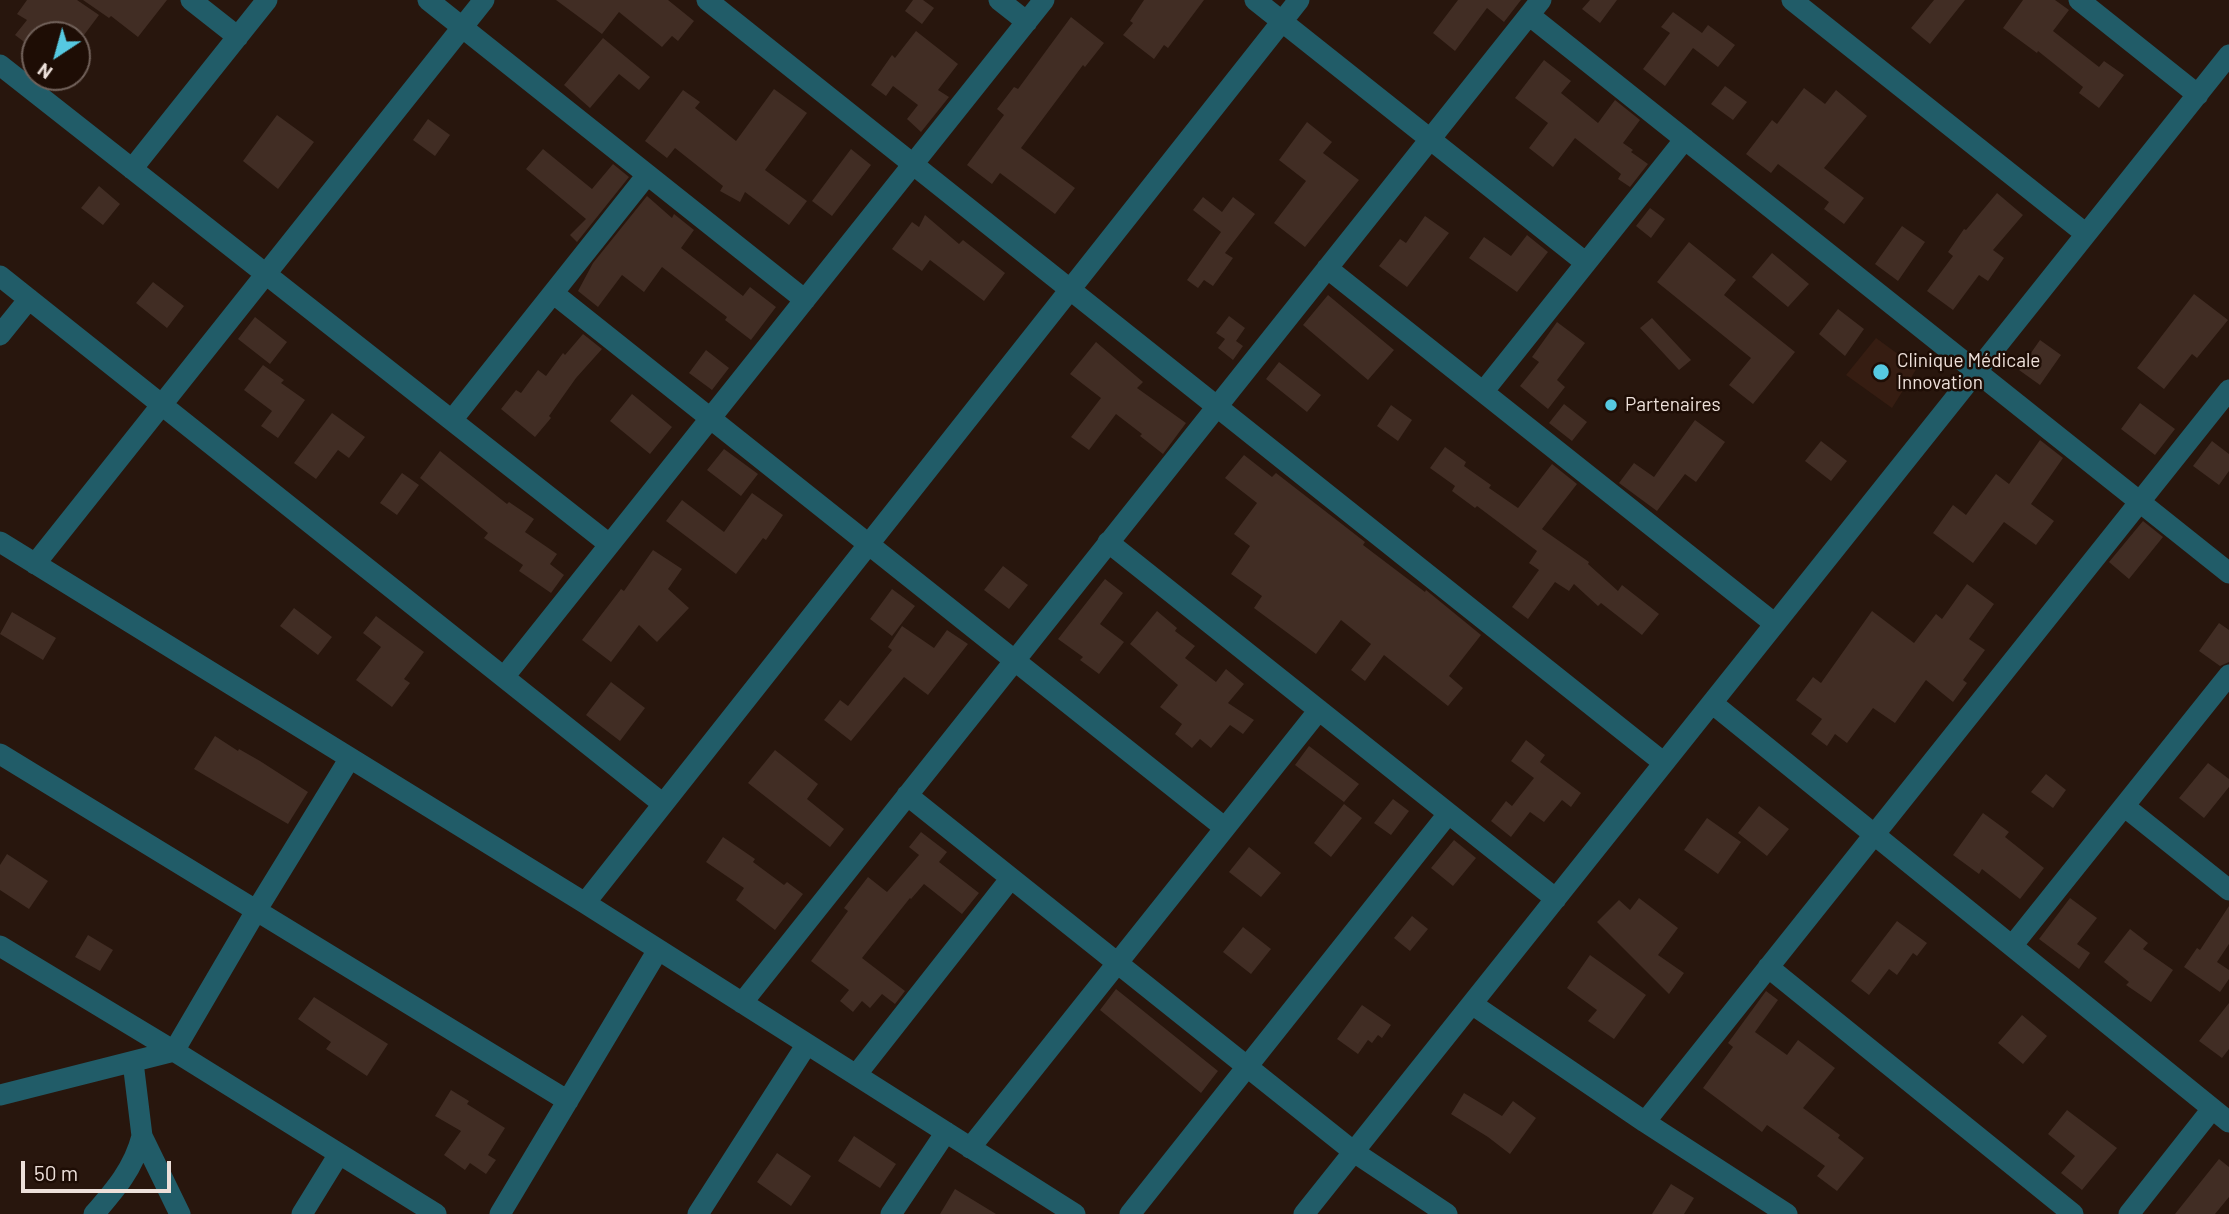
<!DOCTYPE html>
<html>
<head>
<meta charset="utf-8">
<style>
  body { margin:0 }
  #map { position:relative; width:2229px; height:1214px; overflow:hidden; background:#28160d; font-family:Barlow,sans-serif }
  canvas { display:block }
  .north { position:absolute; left:21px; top:21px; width:70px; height:70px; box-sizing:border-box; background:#1e0d05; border:2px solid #71615a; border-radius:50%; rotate:216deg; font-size:19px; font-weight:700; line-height:28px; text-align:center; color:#ede0da }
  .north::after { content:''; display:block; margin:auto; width:24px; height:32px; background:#56c9e1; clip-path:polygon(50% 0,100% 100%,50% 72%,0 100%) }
  .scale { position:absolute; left:21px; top:1161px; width:150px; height:32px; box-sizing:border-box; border:4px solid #ede0da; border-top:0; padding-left:9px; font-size:21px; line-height:24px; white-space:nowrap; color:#ede0da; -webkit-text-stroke:5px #1e0d05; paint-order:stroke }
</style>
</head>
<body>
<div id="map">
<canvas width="2229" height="1214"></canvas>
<div class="north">N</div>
<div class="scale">50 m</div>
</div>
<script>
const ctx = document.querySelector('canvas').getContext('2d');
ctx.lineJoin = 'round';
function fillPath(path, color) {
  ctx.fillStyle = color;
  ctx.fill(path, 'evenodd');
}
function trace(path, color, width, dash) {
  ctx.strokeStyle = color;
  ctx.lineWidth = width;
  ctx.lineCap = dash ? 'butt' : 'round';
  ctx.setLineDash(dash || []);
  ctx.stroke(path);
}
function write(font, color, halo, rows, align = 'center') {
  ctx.font = font + ' Barlow,sans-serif';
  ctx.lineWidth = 5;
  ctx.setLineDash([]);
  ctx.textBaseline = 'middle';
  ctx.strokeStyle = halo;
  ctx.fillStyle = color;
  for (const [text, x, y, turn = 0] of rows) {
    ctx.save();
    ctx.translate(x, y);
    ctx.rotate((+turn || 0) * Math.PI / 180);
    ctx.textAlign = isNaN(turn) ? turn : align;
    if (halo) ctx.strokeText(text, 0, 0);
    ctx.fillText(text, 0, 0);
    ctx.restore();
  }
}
const built = new Path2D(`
  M1876,338l41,30 -25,40 -46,-33z`);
const building = new Path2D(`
  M27,0h50l22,15 -15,20h-49v15l-20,-15 12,-15 -10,-6z
  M83,0h84l-29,37 -27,-21 -2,2z
  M556,0h112l26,21 -16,20 -6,-5 -10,11 -43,-35 -17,22z
  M913,0h10l11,8 -12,16 -17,-13z
  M1144,0h60l-36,48 -4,-3 -10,14 -31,-24 10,-12 -3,-2z
  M1458,0h63l-17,22 -17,-14 -32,43 -22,-18z
  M1590,0h27l-17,23 -18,-14z
  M1934,0h31l-35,44 -19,-16z
  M2023,0h32l14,10 -16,21 46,36 5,-6 20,14 -25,33 -20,-15 4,-6 -45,-36 -1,2 -34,-25z
  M1673,12l29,21 6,-8 27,20 -17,22 -25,-19 -28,38 -22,-17 27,-36 -9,-6z
  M1071,17l33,26 -19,24 -2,-2 -62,83 54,40 -20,26 -55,-41 -8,11 -25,-19 37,-50 -7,-6 17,-22 4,2z
  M916,31l42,33 -20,26 11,7 -28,35 -14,-13 11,-14 -25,-19 -7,10 -15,-11 21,-30 3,3z
  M603,38l47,39 -11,13 -20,-16 -29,34 -26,-23z
  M1544,60l27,21 -10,12 37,30 17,-23 25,20 -17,23 10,7 -2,2 17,12 -18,23 -12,-8 3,-5 -46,-36 -22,29 -24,-19 19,-25 -33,-25z
  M1725,86l22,16 -14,18 -22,-16z
  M1804,88l21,16 11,-14 31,26 -43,52 40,30 -20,26 -20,-15 5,-7 -51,-38 -7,9 -25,-19 26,-34 5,4z
  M774,89l33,24 -42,57 42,31 -18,24 -44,-33 -5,10 -20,-11 3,-5 -48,-38 -8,10 -22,-17 38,-51 17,12 -5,6 41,33z
  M277,115l37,27 -36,47 -35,-28z
  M428,119l22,16 -15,21 -22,-16z
  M1307,122l25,20 -9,11 36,27 -54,67 -31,-24 32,-42 -27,-21z
  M543,149l49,40 21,-25 16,13 -52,65 -7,-7 16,-16 -60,-50z
  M851,149l20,16 -39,51 -20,-15z
  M99,186l21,18 -17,21 -22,-17z
  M1997,193l26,22 -30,35 11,8 -16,23 -9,-6 -26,35 -26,-19 26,-35 -5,-4 16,-23 2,1z
  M647,196l25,22 2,-4 20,16 -13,18 62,48 7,-9 26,20 -25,33 -26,-20 2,-3 -65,-50 -18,25 -22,-17 -24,32 -20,-16 15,-28z
  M1203,197l19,15 11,-15 22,17 -30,39 8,5 -20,28 -9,-6 -6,8 -11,-8 34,-48 -28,-22z
  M1650,208l15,11 -14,19 -15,-12z
  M925,215l34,29 4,-4 42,33 -21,28 -54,-41 -8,11 -30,-22 20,-27 7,5z
  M1425,216l24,17 -42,54 -28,-21 21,-27 6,4z
  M1902,226l23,16 -27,39 -23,-17z
  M1527,235l21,17 -31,40 -48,-34 15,-21 27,19z
  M1689,242l47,38 -12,15 71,57 -42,52 -24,-19 22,-27 -94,-76z
  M1772,253l37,31 -21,23 -36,-30z
  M153,282l31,24 -17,22 -31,-25z
  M2194,294l34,26 -31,38 -5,-4 -28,35 -27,-21z
  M1328,295l66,55 -26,30 -65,-55z
  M1838,309l26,20 -19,27 -26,-22z
  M1229,316l16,12 -9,13 7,5 -10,14 -15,-12 7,-9 -9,-6z
  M255,317l32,25 -17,22 -32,-25z
  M1652,318l39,42 -12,10 -39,-42z
  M1557,322l28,21 -28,37 8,7 -17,22 -28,-23 19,-24 -7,-5z
  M583,334l19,15 -26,29 -27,38 2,2 -16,19 -34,-28 15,-19 5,3 17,-23 8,6 17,-23 2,2z
  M2040,340l21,15 -21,30 -21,-15z
  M1096,342l47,40 -6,6 49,35 -23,31 -23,-18 2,-2 -26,-20 -27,36 -18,-13 30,-39 -31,-24z
  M706,350l23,18 -17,22 -23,-17z
  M1279,362l42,33 -14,17 -41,-33z
  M263,365l21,15 -3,3 24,17 -27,38 -17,-12 11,-15 -28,-21z
  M632,394l40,33 -22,27 -40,-33z
  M2140,403l35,26 -20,26 -34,-26z
  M1564,404l23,18 -15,19 -23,-18z
  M1391,405l21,15 -14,21 -21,-15z
  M332,413l33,24 -16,21 -11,-8 -22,29 -22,-16z
  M1695,420l30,22 -29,40 -11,-8 -28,37 -38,-28 15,-20 20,14z
  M2040,440l23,18 -32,46 23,17 -18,24 -32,-23 -31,41 -40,-30 20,-28 13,10 30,-41 13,10z
  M1821,441l26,20 -16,20 -26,-20z
  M2212,441l17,13v17l-10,14 -26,-19z
  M1445,447l21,15 -2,4 27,19 -2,3 29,20 34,-44 25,20 -35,45 47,33 -1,2 30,27 4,-6 37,29 -17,21 -41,-32 -3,3 -24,-22 -5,7 -14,-9 -27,37 -16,-12 27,-37 -10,-7 8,-12 -60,-45 -2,2 -23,-17 3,-5 -25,-18z
  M724,449l34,25 -17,22 -34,-26z
  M440,451l67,53 2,-2 25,17 -9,13 32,22 -7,10 14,11 -13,18 -32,-22 4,-6 -39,-27 4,-5 -68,-55z
  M1244,455l28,22 4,-4 89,69 -2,3 62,47 1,-2 55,45 -32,41 14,12 -15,18 -64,-51 -19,26 -14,-11 20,-26 -30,-24 -25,34 -62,-46 8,-12 -31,-22 19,-28 -16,-12 23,-31 -32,-25z
  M402,473l17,12 -22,30 -17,-12z
  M752,493l31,22 -17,25 -3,-2 -27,36 -70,-53 16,-21 42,32z
  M2143,521l20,16 -34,42 -20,-17z
  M653,550l29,19 -14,20 21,19 -32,34 -18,-17 -28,37 -29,-22 39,-51 3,2z
  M1003,566l25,19 -19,24 -25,-19z
  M1105,579l18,14 -23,31 24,18 -25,32 -19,-14 3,-3 -25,-18z
  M1967,584l27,20 -25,35 16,11 -22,30 4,3 -14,19 -27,-22 -31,43 -22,-15 -26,35 -12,-9 -8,12 -16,-12 11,-15 -26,-19 17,-23 8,6 51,-72 42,32 22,-29 6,5z
  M892,589l23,17 -23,30 -22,-17z
  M294,608l38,29 -14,18 -38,-29z
  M1157,611l20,17 -2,3 20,15 -10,12 31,24 10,-13 18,15 -16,19 26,17 -11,14 -13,-9 -19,23 -11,-9 -8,9 -17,-14 7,-10 -22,-17 18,-22 -48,-41z
  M12,612l44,26 -13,22 -43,-26z
  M376,616l48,36 -20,27 6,4 -18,24 -36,-27 25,-33 -18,-14z
  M2219,623l10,7v32l-9,4 -21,-15z
  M902,626l32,22 13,-18 21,14 -40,51 -24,-18 -53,64 -27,-21 16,-20 8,6 44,-56 -4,-3z
  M611,682l34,26 -25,33 -34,-26z
  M215,736l23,15 1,-2 21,12 48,31 -20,32 -94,-55z
  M1526,740l19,15 -5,7 41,31 -10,14 -9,-7 -18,22 -14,-10 -19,25 -20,-16 15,-20 6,5 22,-28 -23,-17z
  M1309,746l50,38 -15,18 -49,-37z
  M775,750l43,34 -11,15 37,30 -14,18 -82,-64z
  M2208,763l21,16v8l-25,31 -25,-20z
  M2046,774l20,16 -13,18 -22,-16z
  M1393,799l16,12 -18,24 -17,-12z
  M1344,804l18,14 -31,39 -17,-14z
  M1759,806l30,23 -22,27 -29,-23z
  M1983,813l26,19 -4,5 39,31 -24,31 -38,-30 -3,5 -26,-19z
  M1707,818l34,24 -23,32 -34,-24z
  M921,832l26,20 -8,10 40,31 -17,21 -38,-30 -13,15 -1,-1 -48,60 43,33 -10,13 -13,-10 -12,14 -8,-7 -9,11 -13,-11 9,-11 -38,-29 37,-50 -4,-3 24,-31 19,15 32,-37 -10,-8z
  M723,837l32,22 -2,3 31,23 3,-3 16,12 -28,36 -39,-30 8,-12 -38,-26z
  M1454,840l22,18 -23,28 -22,-18z
  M1249,847l32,26 -20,24 -32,-25z
  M7,854l41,27 -19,28 -29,-19v-25z
  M1639,898l39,30 -20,27 26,18 -15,21 -72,-72 22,-22 11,10z
  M2070,898l27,20 -20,26 13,9 -11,16 -40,-30z
  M2229,906v38l-12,18 12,8v9l-9,13 -36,-25 13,-19 3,2z
  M1412,916l16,13 -18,22 -16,-13z
  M1897,921l30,22 -10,13 -4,-3 -16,22 -8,-6 -20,26 -18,-14z
  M1243,927l28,22 -20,25 -28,-22z
  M2130,929l18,14 -5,6 30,21 -22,32 -25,-17 3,-3 -25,-20z
  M88,935l25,15 -13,21 -25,-14z
  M1590,955l56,40 -32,44 -26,-18 9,-11 -30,-22z
  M1116,989l102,82 -17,22 -101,-83z
  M1766,991l12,9 -23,32 32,23 11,-15 37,28 -32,40 37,27 -2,3 26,20 -27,33 -20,-15 8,-10 -58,-41 -5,7 -59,-44 30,-41 -5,-4z
  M314,997l74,47 -21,32 -41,-27 5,-7 -33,-23z
  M2229,1003v46l-7,9 -23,-17z
  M1362,1005l29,20 -9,13 -4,-3 -6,8 -4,-3 -10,14 -21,-15z
  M2022,1015l25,21 -24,28 -25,-21z
  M451,1090l18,11 -2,3 38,24 -17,27 8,5 -10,14 -16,-11 -5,7 -21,-15 17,-24 -26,-15z
  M1464,1093l38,23 11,-15 23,17 -26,36 -22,-17 -37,-23z
  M2067,1110l50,38 -35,42 -21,-17 14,-17 -27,-22z
  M854,1136l42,28 -16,24 -42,-27z
  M777,1153l34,23 -20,30 -34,-24z
  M2219,1159l10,8v30l-14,17h-40z
  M1671,1184l23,14 -10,16h-32z
  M955,1189l41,25h-56z`);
const minor = new Path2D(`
  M191,0l47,37
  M428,0l377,300
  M707,0l957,763
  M999,0l28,22
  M1255,0l331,263
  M1792,0l294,234
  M2079,0l119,95
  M1529,15l700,558
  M0,65l609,479
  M132,169l135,-169
  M1327,268l448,356
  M0,276l663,528
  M553,293l672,535
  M0,335l29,-36
  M1483,392l202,-253
  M452,420l195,-245
  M0,542l585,361 490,311
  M1108,542l448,357
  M35,564l449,-564
  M504,677l540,-677
  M1712,703l517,419
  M0,754l568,347
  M907,795l447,357 93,62
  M2124,806l105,84
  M585,903l714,-903
  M0,946l174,105 262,163
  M2012,946l217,-271
  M1768,967l305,247
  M742,1003l799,-1003
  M1472,1004l173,118 142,92
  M856,1075l155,-197
  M0,1095l174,-44 82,-140 94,-153
  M1645,1122l584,-732
  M142,1136l38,78
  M970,1148l349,-438
  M94,1214c21,-24 40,-46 48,-78l-9,-74
  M302,1214l37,-60
  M500,1214l158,-264
  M698,1214l109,-170
  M891,1214l55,-82
  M1130,1214l318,-400
  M1304,1214l925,-1159
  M2129,1214l83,-105`);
const markers = [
  [1881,372,9,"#56c9e1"],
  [1611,405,7,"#56c9e1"]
];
const poiNames = [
  ["Clinique Médicale",1897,361],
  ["Innovation",1897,383],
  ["Partenaires",1625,405]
];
fillPath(built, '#361d12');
fillPath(building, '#412d24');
trace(minor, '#215c68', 21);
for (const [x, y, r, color] of markers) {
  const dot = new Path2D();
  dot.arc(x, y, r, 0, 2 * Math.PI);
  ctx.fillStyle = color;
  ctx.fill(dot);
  trace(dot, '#1e0d05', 2.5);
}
write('19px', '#ede0da', '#1e0d05', poiNames, 'left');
</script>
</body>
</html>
